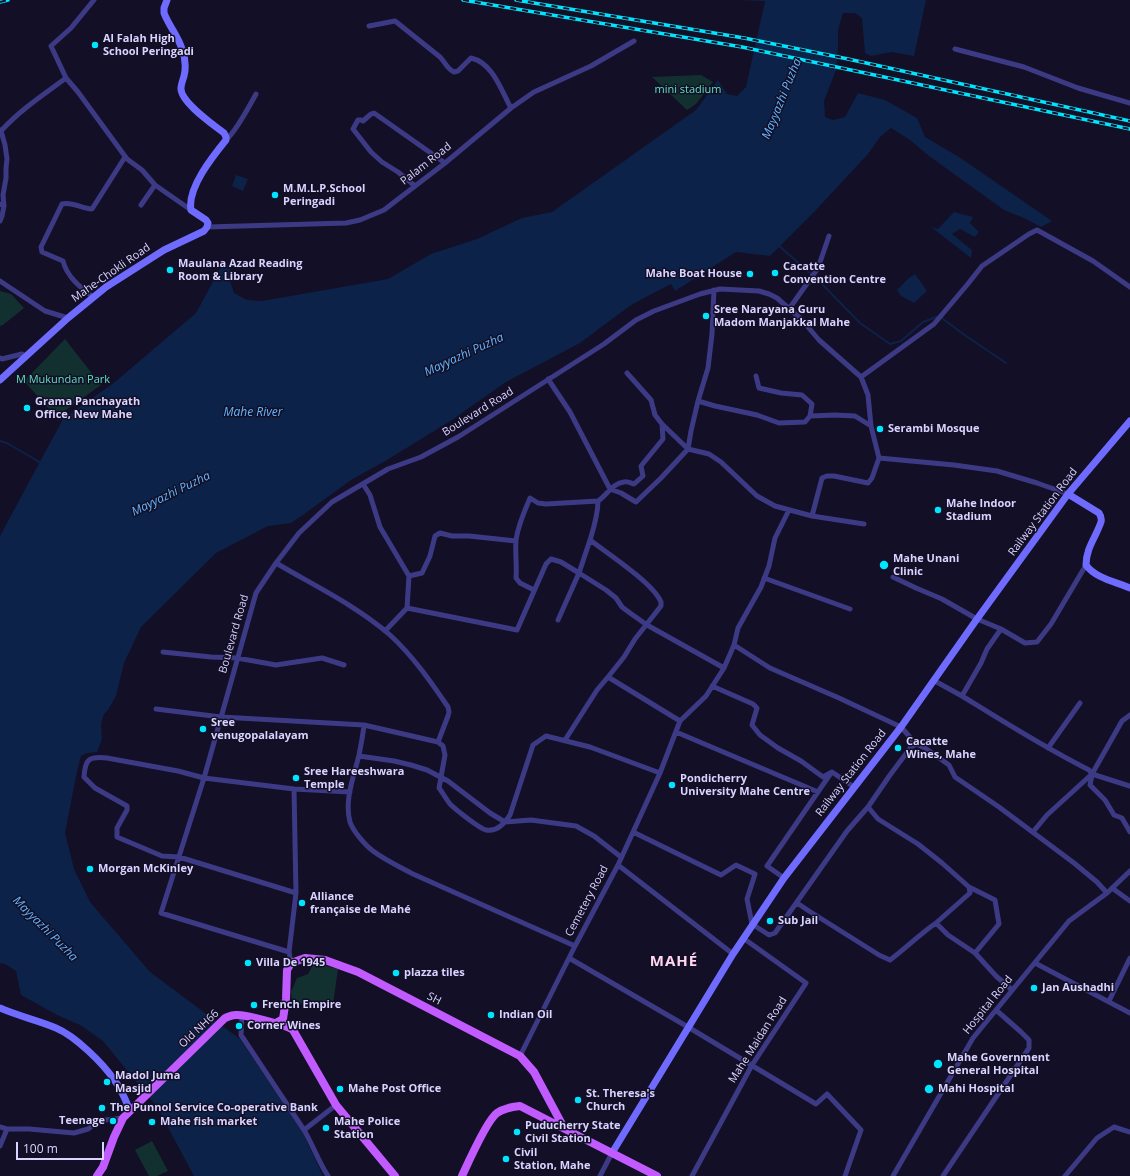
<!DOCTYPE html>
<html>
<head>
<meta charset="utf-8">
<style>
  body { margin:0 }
  #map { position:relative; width:1130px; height:1176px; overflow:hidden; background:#130f26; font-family:"Open Sans",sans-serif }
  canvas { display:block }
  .scale { position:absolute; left:16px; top:1142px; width:88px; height:18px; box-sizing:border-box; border:2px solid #d9d4ff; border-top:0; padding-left:5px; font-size:12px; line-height:14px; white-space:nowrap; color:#d9d4ff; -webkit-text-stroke:3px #130f26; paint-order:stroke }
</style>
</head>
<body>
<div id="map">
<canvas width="1130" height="1176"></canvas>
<div class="scale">100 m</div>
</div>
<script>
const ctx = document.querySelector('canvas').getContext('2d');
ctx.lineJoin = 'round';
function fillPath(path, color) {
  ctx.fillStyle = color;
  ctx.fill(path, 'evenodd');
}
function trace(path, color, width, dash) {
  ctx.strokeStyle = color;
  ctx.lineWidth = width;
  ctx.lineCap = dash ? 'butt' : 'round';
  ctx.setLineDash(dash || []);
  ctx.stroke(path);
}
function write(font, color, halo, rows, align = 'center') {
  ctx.font = font + ' "Open Sans",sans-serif';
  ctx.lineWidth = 3;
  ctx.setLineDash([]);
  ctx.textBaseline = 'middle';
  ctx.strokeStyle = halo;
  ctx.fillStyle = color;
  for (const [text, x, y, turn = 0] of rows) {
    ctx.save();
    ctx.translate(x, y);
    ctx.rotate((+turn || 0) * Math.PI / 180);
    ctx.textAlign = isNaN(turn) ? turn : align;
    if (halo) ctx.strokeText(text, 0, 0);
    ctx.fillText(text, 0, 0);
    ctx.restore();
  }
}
const green = new Path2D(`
  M701,75l12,7 -17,22 -9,6 -35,-33z
  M0,291l11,3 13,14 -21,17 -3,1z
  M65,339l36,46 -45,32 -32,-36z
  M314,963l24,6 -5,35 -16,5 -25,-9 -1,-8 6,-14 11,-4z
  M152,1141l16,30 -11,5h-8l-14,-26z`);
const water = new Path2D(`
  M736,0h190l-12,56 -23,-4 -20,4 -6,-3 -3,-35 -7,-5h-12l-5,17v17l-2,23 -12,31 1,16 8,3 12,-3 13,-24 27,7 32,18 8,19 34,20 93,64 -11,6 -17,-9 -20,-8 -75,-54 -19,-16 -19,-12 -11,9 -12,17 -53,57 -45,45 -34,-4 -61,39 -4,-7 -40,21 -51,38 -74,39 -54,38 -65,40 -36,20 -48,35 -12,8 -23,3 -52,27 -75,74 -17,36 -8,33 -8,14 -4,4 -3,10 1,15 -5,13 -10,1 -6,3 -5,20 -11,57 9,36 16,33 60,70 90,67 63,94 20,43h-129l-37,-69 -54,-66 -23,-16 -23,-10 -36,-20 -5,-24 -11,-7 -5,-1v-427l63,-117 52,-37 81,-69 27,-50 7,4 -1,11 5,15 13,7 15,1 126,-22 43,-25 46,-15 45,-21 30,-6 144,-102 22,-30 9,14 10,2 9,-9 19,-86z
  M236,175l12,4 -5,12 -11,-5z
  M954,212l19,5 -3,6 9,9 -4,5 -15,-8 -8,5 20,16 -1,8 -40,-31 7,2z
  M915,274l12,17 -13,12 -13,-7 -4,-6 12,-12z`);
const stream = new Path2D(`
  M777,244l33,29
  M819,281l41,42 30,21 11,-3 22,-19 16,-6 27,20 40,27
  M0,441l7,2 34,20`);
const street = new Path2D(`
  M369,26l26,-5 45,36c5,5 7,12 14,15l4,-1 13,-13c22,5 30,32 40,50
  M955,49l69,18 54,21 52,15
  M66,78l12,14 49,67 15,11 13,15 36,25
  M0,130l1,1c19,-21 42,-36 65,-53l-15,-32 20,-18 23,-28
  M1,131l4,14 2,14 -1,9v10l-3,17 1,11
  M226,140c10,-9 23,-33 30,-46
  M415,186l-17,-14 -16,-10 -11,-10 -18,-23 5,-9h3l2,1 8,-7 3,-1 71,50
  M0,204l4,2 -2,10 -2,5
  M141,205l14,-20
  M207,227l139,-4 14,-3 24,-10 61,-47 66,-55 23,-16 57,-26 43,-25
  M0,281l45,30 23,7
  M714,290l-2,44 -4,34 -10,33 17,5 42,9 22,8 26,-1 5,-6
  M93,297c-13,-10 -26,-20 -30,-36l-21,-9 -1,-5 21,-43c10,-3 20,5 30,5l33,-52
  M789,309l29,-41 11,-32
  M0,358l2,1 20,-5 4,2
  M756,376l3,12 22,5 21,2 10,9 -2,12 25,-1 20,1 16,10
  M861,377l73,-53 33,-39 15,-19 47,-32 8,-4 56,31 37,26
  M548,379l22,33 40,77 11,4 15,9 25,-24 27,-29 3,-18 7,-30
  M662,424l26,25 21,5 12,8 36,34 18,10 37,10 52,8
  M363,484l7,11 10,32 29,49 -2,32 -22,23
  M598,501c0,14 -4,26 -8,39 17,13 63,43 71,62v4l-26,33 -11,18 -16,20 72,44 -20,52 -42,92
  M812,516l10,-38 5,-2h7l34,7 4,-5 7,-20
  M409,576l13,-3 8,-17 5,-20 5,-3 12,3h17l47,5
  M893,577l23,11 26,11 35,20 24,10 24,14 12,-1 14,-18 35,-59
  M764,578l86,31
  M534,590l-14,-7 -4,-5c1,-13 -1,-25 0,-38 2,-15 8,-28 14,-42l8,5 8,1 52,-3c9,-6 15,-18 26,-19 3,-1 7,1 10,2l9,-8 -2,-10 22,-27 -1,-15 -7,-9 -4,-15 -24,-27
  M407,608l110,22 29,-66 5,-5 10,3 18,11 11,-33
  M558,620l21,-47 27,17 10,8 6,9 8,6 17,12 77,43 10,-23 4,-17 23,-41 8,-21 6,-28 14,-28
  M734,645l36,23 69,30 62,29 15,17 9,4 24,17 6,12 44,30 75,56 23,19 10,11
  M163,652l48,5 26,1 39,7 46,-7 22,7
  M933,680l29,16 19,-33 6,-14 14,-20
  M712,686l41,18 4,4 -5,17 8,10 18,13 23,13 22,16 9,-5 22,15
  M962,696c42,26 83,52 127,74l3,4 38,12
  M156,709l65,8 143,8 74,17 10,-26 1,-4 -1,-5c-17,-25 -35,-51 -58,-72 -33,-29 -75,-49 -114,-72
  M680,721l26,-25 18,-28
  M364,725c-1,10 -3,20 -5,30 -5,21 -15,45 -9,67 3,9 15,23 23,29 12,9 27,16 40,23l162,72
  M676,732l142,60
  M565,740l32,-50 11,-13
  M438,742l5,4 2,9 -6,33c4,5 7,11 11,16 5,5 30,25 36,26 11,2 19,-7 24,-15l23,-70 13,-9 44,11 70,26
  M1048,748l32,-45
  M359,756l35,5 17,4 16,5 21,11 42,32 15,9 26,-2 45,6 18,10 27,21
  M1092,775l-2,10 15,15 9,15 8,3 8,14
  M868,807l10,12 40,25 24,19 27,24 1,6 -34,30
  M633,832l88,43 15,-10 19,9 -8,25 5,25 17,11 6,-2 72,-102 21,-24 22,-32 21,-28 5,-3
  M1033,832l14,-17 45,-41 30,-53 8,-6
  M784,878l-17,-12 64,-93
  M969,887l26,13 4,24 -24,29
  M1112,888l18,13
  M296,893l-117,-36 -17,-1 -45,-19v-9l10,-18v-4l-32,-18 -11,-11c1,-18 5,-21 23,-19l71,13 26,7 90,11 56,3
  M797,903l12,8 70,44 11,5c16,-12 30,-26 46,-37l12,12 27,18 21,23 16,14
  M289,952l-128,-39 43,-135 52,-185 20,-30 23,-30 33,-31 56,-33 33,-12 37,-20 146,-93 32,-24 18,-9 46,-17 20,-5 39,2 10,3 8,4 25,22 17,20 42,37 7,18 3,31 8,32 75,7 43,6 40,12 31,11
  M569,958l119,69 128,77 11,-10 34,36 -16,46
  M291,963l-2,-11 7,-59 -2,-104
  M1035,963l95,50
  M1109,1001l21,-43
  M242,1015l-1,20 63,95c9,15 14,31 24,46
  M520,1056l55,-110 43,-81 115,89
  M0,1127l7,2
  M304,1130l32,-25
  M0,1146l7,-17h22l45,4 14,-4 5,-4 12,-5 18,-2
  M600,1176l12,-23
  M692,1176l60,-111 54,-82 -63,-45
  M893,1176l80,-138 96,-117 38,-28 23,-22
  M943,1176l86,-128v-8l-8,-8 -25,-22
  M1065,1176l32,-38 17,-11 16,5`);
const secondary = new Path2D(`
  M0,380l68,-62 38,-31 58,-37 40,-19 3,-4 1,-4 -2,-3 -15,-10c-4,-22 22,-54 35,-70v-3l-2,-4c-10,-8 -44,-31 -43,-45 0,-4 2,-8 3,-12 2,-8 1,-19 -2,-27 -4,-13 -13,-23 -18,-36v-5l3,-8
  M1068,494l31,19c2,3 3,5 2,9 -5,15 -15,26 -15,43 9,13 30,17 44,23
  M0,1008c18,8 37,12 56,20 19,8 47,35 59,53 7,9 11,20 15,30
  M612,1153l121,-199 51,-76 117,-151 76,-108 91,-125 62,-73`);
const primary = new Path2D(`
  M276,1023l7,-4 3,-20 1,-29 4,-7 14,-5 20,2 33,12 162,84 14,16 30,56
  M97,1176l6,-9 11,-30 9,-19 102,-100c3,-1 7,-3 10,-3 9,-1 51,10 58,15l43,75 59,71
  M462,1176c6,-13 25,-56 35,-63 7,-5 15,-6 23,-7l137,70`);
const rail = new Path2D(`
  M463,0l279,47 388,82
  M516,0l228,38 104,21 282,62
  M0,2l8,-2`);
const markers = [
  [95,45,4,"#00e5ff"],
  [275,195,4,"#00e5ff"],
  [170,270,4,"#00e5ff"],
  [775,273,4,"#00e5ff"],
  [750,274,4,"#00e5ff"],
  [706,316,4,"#00e5ff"],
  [27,408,4,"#00e5ff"],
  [880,429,4,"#00e5ff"],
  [938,510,4,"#00e5ff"],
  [884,565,5,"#00e5ff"],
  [203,729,4,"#00e5ff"],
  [898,748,4,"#00e5ff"],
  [296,778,4,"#00e5ff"],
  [672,785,4,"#00e5ff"],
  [90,869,4,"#00e5ff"],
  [302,903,4,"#00e5ff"],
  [770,921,4,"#00e5ff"],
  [248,963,4,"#00e5ff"],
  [396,973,4,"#00e5ff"],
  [1034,988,4,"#00e5ff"],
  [254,1005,4,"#00e5ff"],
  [491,1015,4,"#00e5ff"],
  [239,1026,4,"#00e5ff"],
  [938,1064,5,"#00e5ff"],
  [107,1082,4,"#00e5ff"],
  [340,1089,4,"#00e5ff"],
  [929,1089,5,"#00e5ff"],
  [578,1100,4,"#00e5ff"],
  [102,1108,4,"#00e5ff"],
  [113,1121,4,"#00e5ff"],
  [152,1122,4,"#00e5ff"],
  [326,1128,4,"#00e5ff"],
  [517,1132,4,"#00e5ff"],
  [506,1159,4,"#00e5ff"]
];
const poiNames = [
  ["Al Falah High",103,39],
  ["School Peringadi",103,52],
  ["M.M.L.P.School",283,189],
  ["Peringadi",283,202],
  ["Maulana Azad Reading",178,264],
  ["Room & Library",178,277],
  ["Cacatte",783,267],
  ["Convention Centre",783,280],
  ["Mahe Boat House",742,274,"right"],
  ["Sree Narayana Guru",714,310],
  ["Madom Manjakkal Mahe",714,323],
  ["Grama Panchayath",35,402],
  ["Office, New Mahe",35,415],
  ["Serambi Mosque",888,429],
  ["Mahe Indoor",946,504],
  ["Stadium",946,517],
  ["Mahe Unani",893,559],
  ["Clinic",893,572],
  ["Sree",211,723],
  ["venugopalalayam",211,736],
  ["Cacatte",906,742],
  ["Wines, Mahe",906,755],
  ["Sree Hareeshwara",304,772],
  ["Temple",304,785],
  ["Pondicherry",680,779],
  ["University Mahe Centre",680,792],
  ["Morgan McKinley",98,869],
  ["Alliance",310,897],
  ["française de Mahé",310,910],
  ["Sub Jail",778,921],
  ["Villa De 1945",256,963],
  ["plazza tiles",404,973],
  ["Jan Aushadhi",1042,988],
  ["French Empire",262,1005],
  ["Indian Oil",499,1015],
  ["Corner Wines",247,1026],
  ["Mahe Government",947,1058],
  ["General Hospital",947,1071],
  ["Madol Juma",115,1076],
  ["Masjid",115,1089],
  ["Mahe Post Office",348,1089],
  ["Mahi Hospital",938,1089],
  ["St. Theresa's",586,1094],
  ["Church",586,1107],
  ["The Punnol Service Co-operative Bank",110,1108],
  ["Teenage",105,1121,"right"],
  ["Mahe fish market",160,1122],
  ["Mahe Police",334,1122],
  ["Station",334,1135],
  ["Puducherry State",525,1126],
  ["Civil Station",525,1139],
  ["Civil",514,1153],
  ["Station, Mahe",514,1166]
];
const parkNames = [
  ["mini stadium",688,90],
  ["M Mukundan Park",63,380]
];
const streetNames = [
  ["Palam Road",426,164,-38],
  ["Mahe-Chokli Road",111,273,-35],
  ["Boulevard Road",478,412,-32],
  ["Railway Station Road",1043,512,-53],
  ["Boulevard Road",234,634,-74],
  ["Railway Station Road",851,773,-52],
  ["Cemetery Road",587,901,-62],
  ["SH",434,999,27],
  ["Hospital Road",988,1005,-51],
  ["Old NH66",199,1029,-43],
  ["Mahe Maidan Road",758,1040,-58]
];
const waterNames = [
  ["Mayyazhi Puzha",782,99,-68],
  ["Mayyazhi Puzha",464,355,-25],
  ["Mahe River",253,413],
  ["Mayyazhi Puzha",171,494,-26],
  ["Mayyazhi Puzha",45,929,45]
];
const districtNames = [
  ["MAHÉ",674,962]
];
fillPath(green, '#12302f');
fillPath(water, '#0c2248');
trace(stream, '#0c2248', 2);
trace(street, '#3d3a85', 5);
trace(secondary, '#6f6bff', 7);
trace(primary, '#c25bff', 8);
trace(rail, '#00e5ff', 3.5);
trace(rail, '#130f26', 2, [6]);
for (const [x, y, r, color] of markers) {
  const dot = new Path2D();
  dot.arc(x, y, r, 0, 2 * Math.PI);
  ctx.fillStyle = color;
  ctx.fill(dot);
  trace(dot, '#130f26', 1.5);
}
write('bold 11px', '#d9d4ff', '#130f26', poiNames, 'left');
write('11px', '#5fe0c0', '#130f26', parkNames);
write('11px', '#d9d4ff', '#130f26', streetNames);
write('italic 12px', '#62b6ff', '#130f26', waterNames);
ctx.letterSpacing = '1px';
write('bold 15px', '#ffd6f0', '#130f26', districtNames);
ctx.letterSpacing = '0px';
</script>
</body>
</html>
